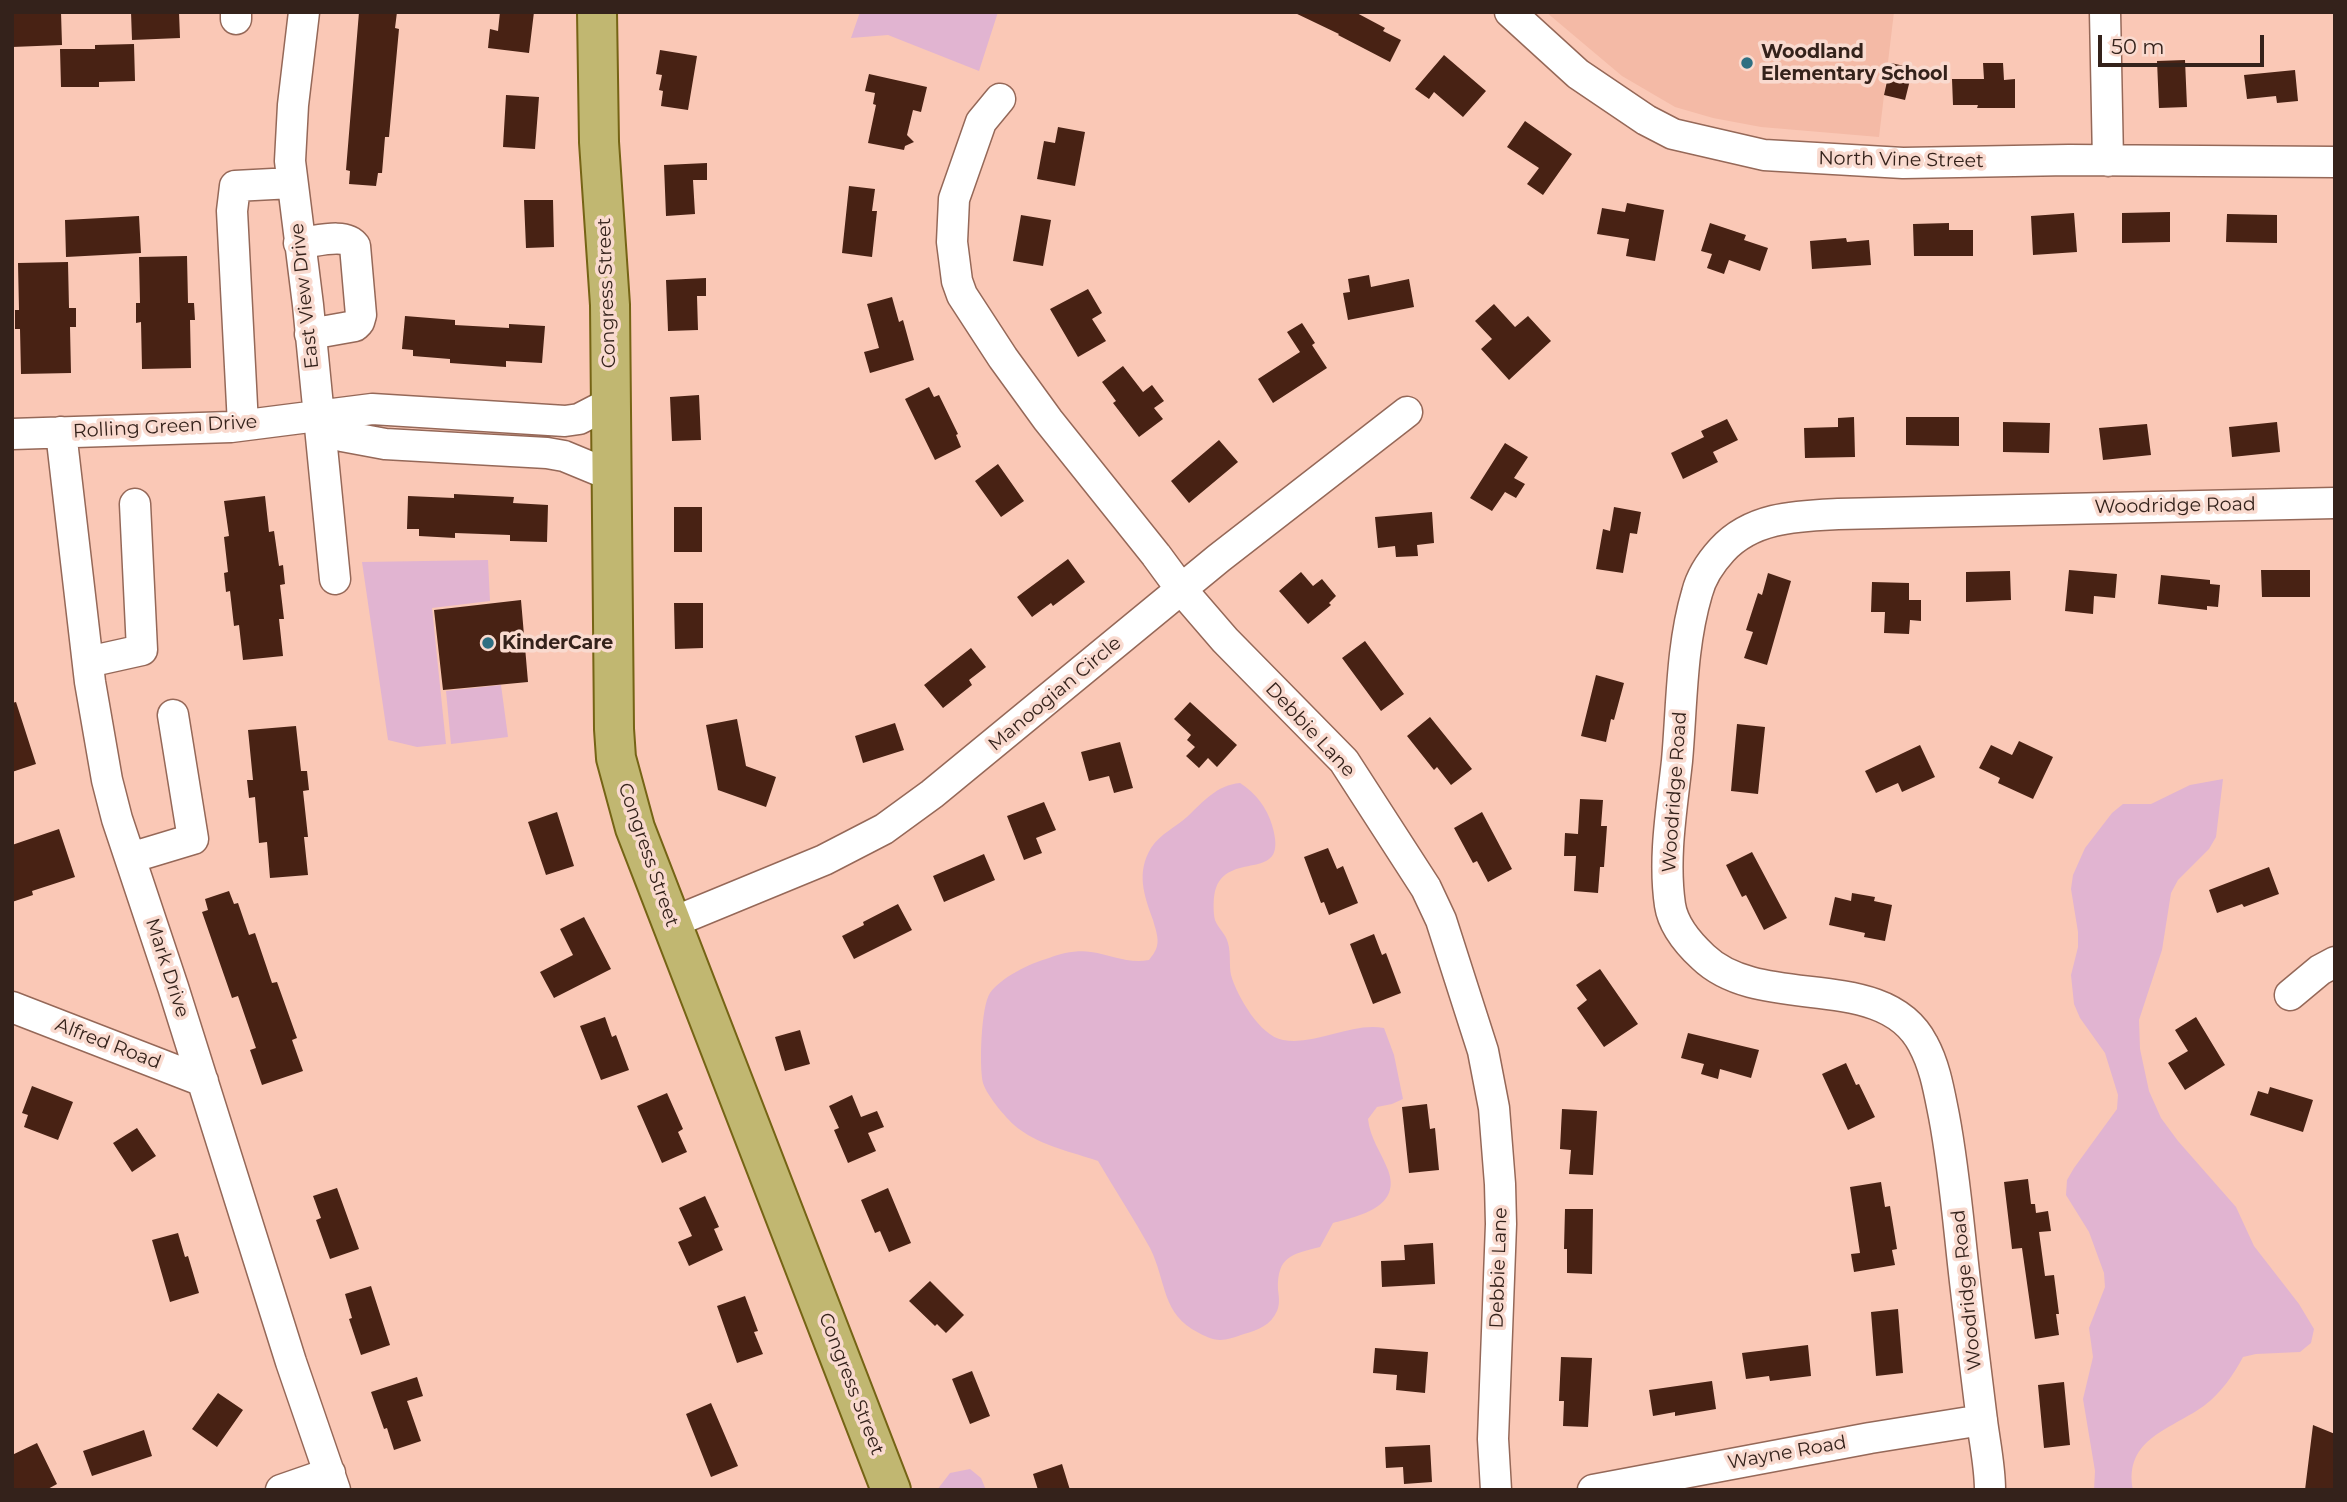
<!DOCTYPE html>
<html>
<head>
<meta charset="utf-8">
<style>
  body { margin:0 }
  #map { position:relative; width:2347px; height:1502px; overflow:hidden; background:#fac8b6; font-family:Montserrat,sans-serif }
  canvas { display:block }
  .frame { position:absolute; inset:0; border:14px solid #34221b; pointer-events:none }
  .scale { position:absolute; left:2098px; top:35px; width:166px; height:32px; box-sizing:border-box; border:4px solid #34221b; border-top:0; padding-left:9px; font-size:21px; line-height:24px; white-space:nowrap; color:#34221b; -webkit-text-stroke:5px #f9dacf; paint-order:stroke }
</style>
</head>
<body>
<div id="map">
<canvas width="2347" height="1502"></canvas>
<div class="frame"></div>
<div class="scale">50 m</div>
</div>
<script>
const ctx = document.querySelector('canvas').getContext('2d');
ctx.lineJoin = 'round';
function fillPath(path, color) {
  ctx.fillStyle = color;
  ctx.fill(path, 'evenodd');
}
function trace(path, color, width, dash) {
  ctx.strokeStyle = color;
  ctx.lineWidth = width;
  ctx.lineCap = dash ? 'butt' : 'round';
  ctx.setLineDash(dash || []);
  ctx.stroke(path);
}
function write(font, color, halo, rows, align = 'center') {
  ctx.font = font + ' Montserrat,sans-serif';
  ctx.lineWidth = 7;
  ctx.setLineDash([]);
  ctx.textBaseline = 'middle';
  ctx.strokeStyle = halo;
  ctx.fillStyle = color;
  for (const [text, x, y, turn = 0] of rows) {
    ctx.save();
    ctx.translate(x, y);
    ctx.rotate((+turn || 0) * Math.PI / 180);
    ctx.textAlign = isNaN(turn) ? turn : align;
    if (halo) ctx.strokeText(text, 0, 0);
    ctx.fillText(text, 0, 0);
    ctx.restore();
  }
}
const built = new Path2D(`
  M1546,12h348l-15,125 -118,-10 -48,-9 -38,-11 -53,-31z`);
const green = new Path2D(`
  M860,12h138l-19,59 -91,-36 -37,3z
  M488,560l2,41 -58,7 14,136 -29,3 -29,-7 -26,-178z
  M501,685l7,52 -57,7 -5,-53z
  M2223,779l-7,58 -7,12 -31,31 -7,13 -9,57 -23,70 1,29 9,42 12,27 17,23 58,66 18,39 45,58 15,25 -3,14 -11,9 -44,2 -13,3c-9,17 -22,36 -38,48 -32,24 -82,33 -72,85h-39l1,-19 -12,-72 10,-42 -4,-29 16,-41 -1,-14 -15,-41 -23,-37 1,-15 7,-12 43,-59 1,-14 -13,-42 -25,-35 -6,-14 -3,-29 7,-28v-15l-7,-43 2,-14 12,-27 27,-35 11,-9h28l39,-19z
  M1240,783c16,10 27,25 32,42 18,60 -41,24 -56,63 -3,7 -3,25 -1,32 3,8 11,14 13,23 3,11 1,22 3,32 6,21 29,61 52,65 32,6 68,-18 101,-12l10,27 9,44 -11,5 -15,3 -9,12c2,19 13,33 20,51 14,37 -29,46 -55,53l-13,24c-28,7 -43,9 -42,43 1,7 2,14 -1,21 -6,14 -19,19 -33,23 -20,7 -27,9 -45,-1 -38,-19 -32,-51 -49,-85 -16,-29 -35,-58 -52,-87 -26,-9 -56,-15 -79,-32 -11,-8 -32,-33 -36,-46 -4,-16 -2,-77 7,-90 13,-17 39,-29 59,-35 13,-5 29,-8 42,-6 21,3 37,12 58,8 3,-4 7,-9 8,-14 2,-9 -2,-18 -4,-26 -9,-25 -17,-47 -2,-72 9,-14 25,-21 37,-32 16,-15 29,-31 52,-33z
  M970,1469l11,9 5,12h-49l13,-17z`);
const building = new Path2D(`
  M12,12h49l1,33 -50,2z
  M131,12h48l1,26 -48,2z
  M359,12h38l-2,16 4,1 -10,108h-4l-3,36h-4l-2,13 -27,-2 1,-13 -4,-1z
  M500,12h34l-5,41 -41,-5 2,-19 8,2z
  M1293,12h62l30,16 -2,3 18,9 -11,22 -52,-27 1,-1z
  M134,44l1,37 -36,1v5h-38l-1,-38h35v-4z
  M660,50l37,6 -9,54 -27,-4 2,-15 -4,-1 3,-15 -6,-1z
  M1444,55l42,36 -23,26 -29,-25 -5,7 -14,-10z
  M2185,60l2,47 -28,1 -2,-47z
  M1891,63l22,5 -8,32 -21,-5z
  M1983,63h20l1,17 11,-1v29h-38l1,-3h-25l-1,-26h32z
  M2295,70l3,31 -21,2 -1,-7 -29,3 -3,-24z
  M869,74l58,13 -6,25 -8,-2 -6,25 7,7 -9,4 -1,4 -36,-7 8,-38 -3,-1 2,-11 -10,-2z
  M506,95l33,2 -4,52 -32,-2z
  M1525,121l47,33 -29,41 -16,-11 12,-16 -32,-21z
  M1058,127l27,5 -10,54 -38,-7 7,-38 11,2z
  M707,163v17h-14l2,34 -29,2 -2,-51z
  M849,186l26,3 -3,22h5l-5,46 -30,-4z
  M524,200h29l1,47 -28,1z
  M1627,203l37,7 -9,51 -29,-5 3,-17 -32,-5 5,-26 23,4z
  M2170,212v30l-48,1v-30z
  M2074,213l3,39 -44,3 -2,-39z
  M2227,214l50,1v28l-51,-1z
  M1021,215l30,5 -8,46 -30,-5z
  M139,216l2,37 -75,4 -1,-37z
  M1710,223l36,12 -2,5 24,8 -8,23 -31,-11 -5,14 -17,-6 5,-14 -11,-3z
  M1949,223v7h24v26h-59l-1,-32z
  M1846,238l1,4 22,-2 2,25 -59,4 -2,-28z
  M187,256l1,47h6l1,17h-5l1,48 -49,1 -1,-47 -5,1v-20h4l-1,-46z
  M68,262l1,46h7v19h-6l1,46 -50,1 -1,-45h-5v-19h4l-1,-47z
  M1369,275l2,12 38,-8 5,28 -66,13 -5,-27 7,-1 -2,-13z
  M706,278v18h-9l1,34 -30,1 -2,-51z
  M1088,289l14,24 -10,6 14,22 -28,16 -28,-48z
  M892,297l7,25 4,-2 11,40 -44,13 -6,-21 15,-4 -12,-44z
  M1494,304l21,23 13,-11 23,25 -42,39 -28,-31 11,-10 -17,-18z
  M405,316l50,4v5l54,3v-4l36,2 -3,37 -36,-2v6l-56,-4v-4l-37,-3v-6l-11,-1z
  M1302,323l13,20 -3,2 15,23 -54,35 -15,-24 42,-27 -13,-20z
  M1123,366l20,26 9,-7 12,16 -10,7 9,11 -24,18 -26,-34 3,-2 -14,-19z
  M929,387l5,10 5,-2 19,39 -2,1 5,12 -26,13 -30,-61z
  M699,395l2,45 -29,1 -2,-44z
  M1854,417l1,40 -50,1 -1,-30 34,-1v-9z
  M1906,417h53v29l-53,-1z
  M1727,419l11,21 -25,12 5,10 -35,17 -12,-26 33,-16 -3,-6z
  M2003,422l47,1 -1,30 -46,-1z
  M2277,422l3,30 -48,5 -3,-30z
  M2147,424l4,31 -48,5 -4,-32z
  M1219,440l19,22 -49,41 -18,-22z
  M1505,443l23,14 -14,21 11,6 -9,14 -11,-6 -13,19 -22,-13z
  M998,464l26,37 -23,16 -26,-36z
  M454,494l60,3 -1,6 35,2 -1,37 -37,-1v-6l-55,-2v5l-36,-2v-7h-12l1,-33 46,2z
  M265,496l4,36 5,-1 5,35 4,-1 2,19 -5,1 4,34h-5l4,37 -40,4 -4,-35 -5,1 -4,-35 -4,1 -2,-19 4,-1 -4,-35 5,-1 -5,-35z
  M674,507h28v45h-28z
  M1614,507l27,5 -4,22 -7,-1 -7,40 -27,-4 7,-40 7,2z
  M1432,512l2,31 -17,2 1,11 -22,1 -1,-11 -17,2 -3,-31z
  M1068,559l17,23 -32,24 -2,-3 -19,14 -15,-20z
  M2069,570l48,4 -2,24 -21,-2 -1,18 -28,-3z
  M2261,570h49v27h-48z
  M2010,571l1,29 -45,2v-30z
  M1301,572l12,14 9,-7 14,17 -7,7 2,2 -23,19 -29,-33z
  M1768,573l23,8 -24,84 -23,-7 9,-26 -7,-2 12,-37 4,2z
  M2161,575l49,5v4l10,1 -2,22 -11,-1v4l-49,-6z
  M1872,582l37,1v17h12v21l-11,-1 -1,14 -25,-1 1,-21h-14z
  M521,600l7,82 -85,8 -9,-80z
  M674,603h29v45l-28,1z
  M1365,641l39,53 -23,17 -39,-53z
  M971,648l15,19 -17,13 3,5 -29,23 -19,-23z
  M1596,675l28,8 -10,37 -3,-1 -5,23 -25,-6z
  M16,702l20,62 -24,8v-69z
  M1190,702l47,43 -20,22 -9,-9 -9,10 -13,-12 9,-9 -8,-7 4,-5 -17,-16z
  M1430,717l42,52 -21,16 -14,-18 -3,3 -27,-34z
  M737,719l9,47 30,11 -10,30 -48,-17 -12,-65z
  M895,723l9,27 -41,13 -8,-27z
  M1737,724l28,3 -7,67 -27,-3z
  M296,726l5,45h6l2,19 -6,1 5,46h-4l4,38 -38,3 -3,-36 -8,1 -4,-46 -6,1 -2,-18h6l-5,-50z
  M2019,741l34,16 -20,42 -35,-16 2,-5 -21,-10 12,-23 21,10z
  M1120,742l13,46 -19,5 -5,-17 -20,5 -8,-29z
  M1920,745l15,32 -33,15 -4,-9 -22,10 -11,-22z
  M1580,799l23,1 -2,26h6l-3,41h-4l-2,26 -24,-2 2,-35h-12l1,-23 13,1z
  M1044,802l12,28 -20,8 6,15 -18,7 -17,-44z
  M557,812l17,54 -28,9 -18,-53z
  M1482,812l30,57 -24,13 -11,-21 -4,2 -19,-35z
  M59,829l16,48 -43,14 1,4 -21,7v-57z
  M1328,848l9,21 6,-3 15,37 -29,12 -5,-13 -3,1 -17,-46z
  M1752,852l35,66 -23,12 -18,-35 -4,2 -16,-32z
  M984,854l11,26 -51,22 -11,-26z
  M2269,867l10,27 -35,13 -2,-3 -25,9 -8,-23z
  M229,891l5,13 4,-1 11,32 6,-2 17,50 5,-1 20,56 -5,2 11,31 -41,14 -12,-35 6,-2 -18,-52 -6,2 -30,-86 6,-2 -3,-11z
  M1852,893l23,4 -1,4 18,4 -7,36 -21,-4 1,-4 -36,-8 6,-28 16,4z
  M898,904l14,26 -58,29 -12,-23 22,-11 -1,-3z
  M584,917l27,52 -57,29 -14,-26 33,-17 -13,-26z
  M1374,934l8,21 4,-2 15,40 -28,11 -23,-60z
  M1600,969l38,55 -34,23 -27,-39 10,-8 -11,-15z
  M605,1017l7,20 4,-2 13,35 -28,10 -21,-54z
  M2196,1017l29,48 -40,25 -17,-27 20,-12 -13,-21z
  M800,1030l10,34 -25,7 -10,-34z
  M1688,1033l71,17 -8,28 -31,-9 -2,10 -17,-5 3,-10 -23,-6z
  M1846,1063l10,22 3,-1 16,33 -27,13 -26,-56z
  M32,1086l41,16 -15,38 -34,-13 4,-12 -6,-2z
  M2270,1087l43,13 -10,32 -53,-17 8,-24 10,3z
  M667,1093l16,36 -5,3 9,20 -25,11 -25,-57z
  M852,1095l9,22 16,-6 7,16 -16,6 8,18 -28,12 -14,-33 5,-2 -10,-22z
  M1427,1104l3,25 5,-1 4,42 -30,3 -7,-66z
  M1562,1109l35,2 -4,64 -24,-1 2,-24 -11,-1z
  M137,1128l19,28 -24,16 -19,-29z
  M2028,1179l3,25h4l1,9 12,-2 3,20 -12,1 6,44 9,-1 5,39h-3l3,21 -24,4 -13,-91 -10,1 -8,-67z
  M1881,1182l4,25 5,-1 7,43 -5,1 3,15 -41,7 -3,-18 9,-1 -10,-66z
  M337,1188l22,61 -29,10 -14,-39 5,-2 -8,-22z
  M888,1188l23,55 -22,9 -9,-21 -5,2 -14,-33z
  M705,1196l14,31 -5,2 9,21 -34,16 -11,-24 14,-6 -13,-28z
  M1565,1209h28l-1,65 -25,-1v-24h-3z
  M178,1233l7,24 3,-1 11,37 -29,9 -18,-62z
  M1433,1243l2,41 -53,3 -1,-26 24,-1 -1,-15z
  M930,1281l34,34 -18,18 -9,-9 -2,2 -26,-25z
  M371,1286l19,59 -29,10 -12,-36 3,-1 -7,-24z
  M745,1296l13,35 -4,1 9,22 -26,9 -20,-57z
  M1898,1309l5,64 -27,3 -5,-64z
  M1808,1345l3,31 -41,5 -1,-5 -23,3 -4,-26z
  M1375,1348l53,4 -3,41 -29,-3 1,-15 -24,-2z
  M1561,1357l31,1 -4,69 -25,-1 1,-25h-5z
  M972,1371l18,45 -20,8 -18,-45z
  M417,1377l6,19 -16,5 14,40 -27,9 -7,-22 -3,1 -13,-37z
  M1712,1381l4,28 -41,7v-4l-22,4 -4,-26z
  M2064,1382l6,63 -26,3 -6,-63z
  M218,1393l25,17 -26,37 -25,-18z
  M711,1403l27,63 -27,11 -25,-63z
  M2313,1425l22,9v56h-30z
  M144,1430l8,26 -60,20 -9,-25z
  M37,1443l20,41 -11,6h-34v-35z
  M1430,1445l2,37 -28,2 -1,-17 -17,1 -1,-21z
  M1062,1464l8,26h-32l-5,-16z`);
const minor = new Path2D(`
  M236,12v7
  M304,12l-11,93 -3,56 18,144 27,274
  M1510,12l68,62 68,46 27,14 91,21 139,8 166,-3 266,2
  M2105,12l3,149
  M1000,99l-19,23 -27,77 -2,43 5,39 5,14 41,63 45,62 108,135 25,34 44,51 119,121 82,127 15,32 42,131 11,57 6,76 1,40 -8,215 3,51
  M299,243c16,-1 46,-11 56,3l6,69 -2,7 -4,4 -45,8
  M318,414l14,16 10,6 43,8 162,9 17,3 46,19
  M243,425l-11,-214 3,-25 57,-3
  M61,432l29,250 17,98 10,39 56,168 118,375 44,128
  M12,434l219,-7 141,-18 193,12 14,-2 31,-16
  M88,662l54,-12 -7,-146
  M130,858l63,-19 -20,-124
  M671,923l153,-63 60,-31 48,-35 287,-236 188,-146
  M2290,995l30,-25 15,-8
  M12,1007l191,74
  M281,1490l49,-17
  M1593,1490l277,-52 112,-18
  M1990,1490c0,-23 -5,-46 -8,-69 -5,-43 -11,-87 -16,-131 -7,-58 -11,-116 -22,-174 -5,-25 -9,-50 -21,-72 -39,-76 -162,-31 -220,-87 -14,-13 -30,-32 -33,-52 -7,-48 2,-97 7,-144 5,-56 4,-114 20,-168 4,-16 14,-31 25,-43 30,-33 75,-34 116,-36l497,-11`);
const major = new Path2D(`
  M597,12l2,130 11,163 4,424 2,29 19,70 256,662`);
const markers = [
  [1747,63,7,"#2e6f82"],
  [488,643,7,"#2e6f82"]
];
const poiNames = [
  ["Woodland",1761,52],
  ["Elementary School",1761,74],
  ["KinderCare",502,643]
];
const streetNames = [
  ["North Vine Street",1901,160,1],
  ["Congress Street",607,293,-92],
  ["East View Drive",305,296,-96],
  ["Rolling Green Drive",165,427,-3],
  ["Woodridge Road",2175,506,-1],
  ["Manoogian Circle",1055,694,-40],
  ["Debbie Lane",1310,730,47],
  ["Woodridge Road",1675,792,-86],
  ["Congress Street",648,855,71],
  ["Mark Drive",167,968,72],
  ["Alfred Road",108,1044,21],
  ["Debbie Lane",1499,1268,-88],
  ["Woodridge Road",1967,1290,-96],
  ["Congress Street",851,1384,69],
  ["Wayne Road",1787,1453,-10]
];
fillPath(built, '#f4baa6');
fillPath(green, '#e1b4d1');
fillPath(building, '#482214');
trace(minor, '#956858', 33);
trace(major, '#756415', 42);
trace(minor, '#fff', 30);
trace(major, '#c1b771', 38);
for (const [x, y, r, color] of markers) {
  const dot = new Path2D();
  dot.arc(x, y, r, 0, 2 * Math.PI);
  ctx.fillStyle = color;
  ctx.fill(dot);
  trace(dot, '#f9dacf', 2.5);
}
write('bold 19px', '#34221b', '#f9dacf', poiNames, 'left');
write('19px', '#34221b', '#f9dacf', streetNames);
</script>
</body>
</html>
